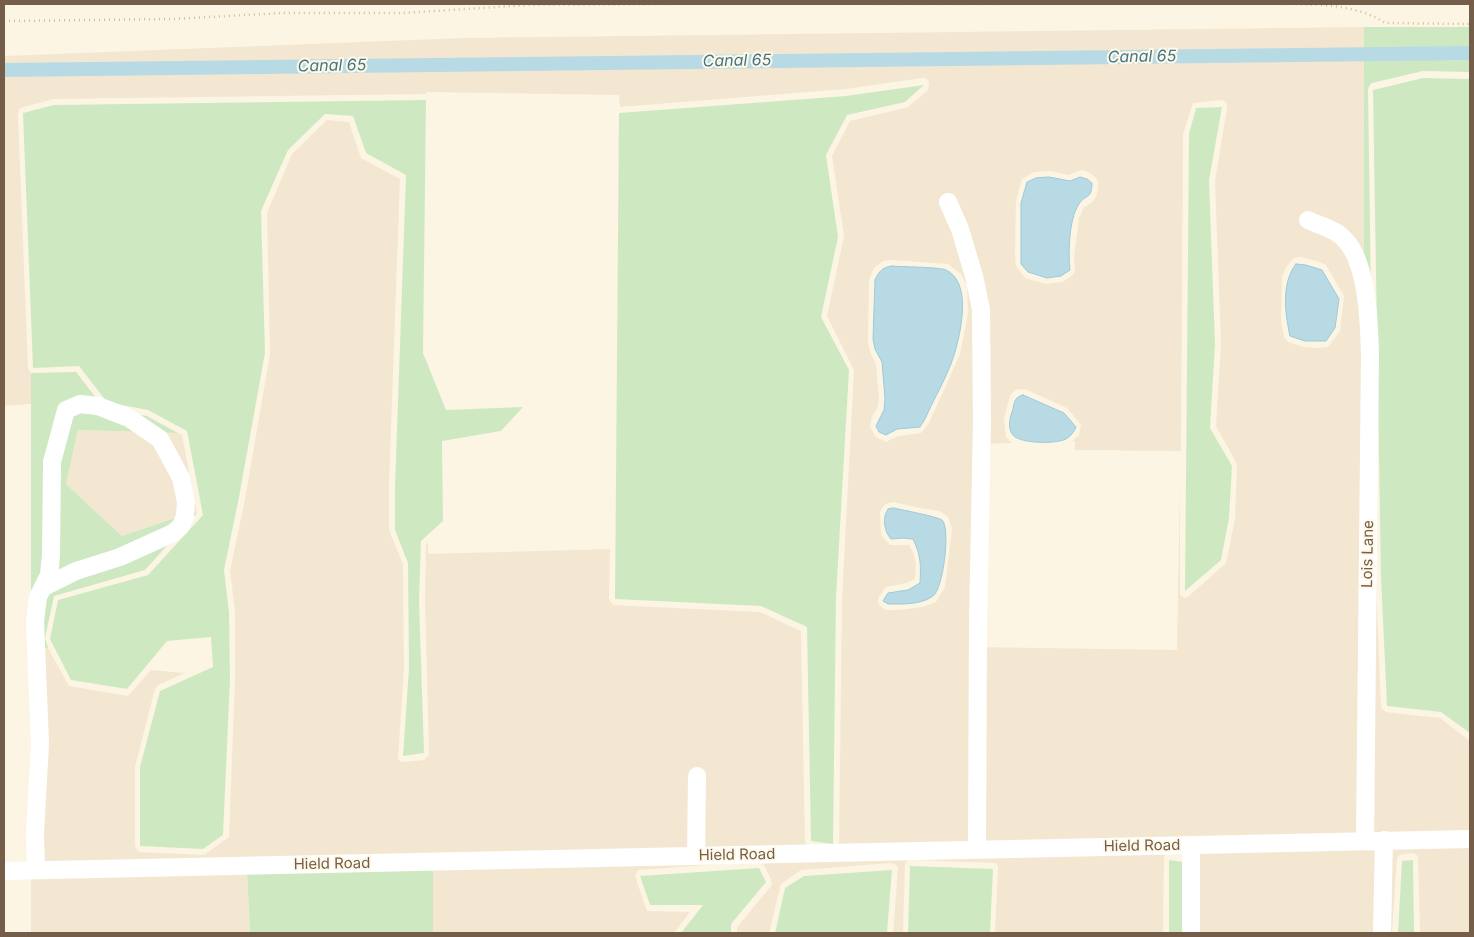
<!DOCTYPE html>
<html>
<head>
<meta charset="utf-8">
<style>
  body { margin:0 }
  #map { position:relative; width:1474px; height:937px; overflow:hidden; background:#fcf5e3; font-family:Inter,sans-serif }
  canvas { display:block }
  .frame { position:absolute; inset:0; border:5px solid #745d49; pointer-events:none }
</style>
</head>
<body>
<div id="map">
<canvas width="1474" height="937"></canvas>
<div class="frame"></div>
</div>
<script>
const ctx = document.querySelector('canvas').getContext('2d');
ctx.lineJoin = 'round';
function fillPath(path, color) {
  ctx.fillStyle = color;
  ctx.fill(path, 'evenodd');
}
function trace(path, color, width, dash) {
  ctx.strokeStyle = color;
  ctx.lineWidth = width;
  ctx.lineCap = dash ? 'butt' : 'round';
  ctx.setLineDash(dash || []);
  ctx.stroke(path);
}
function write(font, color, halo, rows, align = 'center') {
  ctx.font = font + ' Inter,sans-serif';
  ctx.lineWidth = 4;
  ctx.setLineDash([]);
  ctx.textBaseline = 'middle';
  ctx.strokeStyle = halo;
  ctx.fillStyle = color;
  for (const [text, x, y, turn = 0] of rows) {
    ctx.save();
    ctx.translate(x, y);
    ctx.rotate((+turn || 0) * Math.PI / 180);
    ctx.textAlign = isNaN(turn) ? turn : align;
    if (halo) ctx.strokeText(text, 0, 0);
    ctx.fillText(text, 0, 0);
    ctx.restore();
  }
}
const residential = new Path2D(`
  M1364,27l-1,478 13,74 5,127 1,3 4,3 54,6 30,23v90l-631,14 3,-247 12,-228 -27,-54 17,-80 -12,-80 18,-35 58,-14 20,-17 1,-8 -2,-3 -4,-1 -77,11 -226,18 -1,-12 -193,-3v2l-372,5 -34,9 -2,6 10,254 3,5v31l-27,2v-350l459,-18zM1223,100l4,4v4l-12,73 6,163 -5,82 21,38 -2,55 -9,44 -37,33 -4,2 -5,-3v-113l-3,168 -203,-3 10,-203 28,-1 -6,-6 -2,-18 6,-23 5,-6 10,-1 42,19 14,17 -2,10 -7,6h3v9l106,1 2,-317 10,-31zM1082,170l8,3 6,5 2,3v8l-2,8 -5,6 -7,4 -5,11 -5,38 1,15 -2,4 -11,7 -16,2 -21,-6 -9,-12 -1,-13 1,-52 6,-22 12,-7 16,-1 19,4zM1300,257l17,4 9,4 18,31 -4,35 -12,16 -11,1 -13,-1 -16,-5 -4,-5 -3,-16 1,-44 5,-11 7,-8zM893,260l55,4 13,10 6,12 1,28 -8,40 -31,69 -8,10 -23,3 -12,6 -10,-5 -6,-10 2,-10 6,-10 1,-9 -3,-34 -6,-12 -2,-11 1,-61 5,-12 9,-7zM893,502l27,6 20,3 8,6 4,12 -7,58 -9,15 -13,5 -24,3h-13l-7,-5 -1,-4 1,-4 7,-10 21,-4 8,-4 1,-15 -2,-10 -5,-9h-19l-9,-10 -1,-23 5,-8z
  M327,120l22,2 12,36 39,21 -11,306v45l14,34 1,104 -6,91 4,3 22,-2 5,-5 -4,-155 1,-56 2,-1v11l182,-5 -1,50 4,6 147,7 41,19 4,210 2,5 -776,17v-213l17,-2 21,38 59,10 23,-26 34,3 -27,12 -3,4 -20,78v79l4,6 65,3 25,-18 6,-159v-66l-5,-41 15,-72 25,-145 -3,-141 25,-59z
  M78,430l100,3 4,2 15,78 -6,-1 -69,24 -56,-52z
  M1470,846v87h-50l-2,-74 -1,-4 -5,-2 -12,2 -3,3 -5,75h-3l1,-85z
  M1377,848l-1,85h-186l-3,-77 -19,-3 -3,2 -1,4 -1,74h-168l3,-66 -2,-4 -86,-3 -3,1 -2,3 -2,69h-10l5,-65 -2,-3 -4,-2 -91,7 -20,14 -12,49h-32v-6l35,-42 -1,-6 -7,-14 -4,-3z
  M750,862l-112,8 -3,6 12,35 43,1 -16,21h-241v-63z
  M247,873l3,60h-219v-55z`);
const green = new Path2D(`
  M1364,27h106v45l-47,-1 -51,12 -3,3 -1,4 6,416h-11z
  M1423,78l47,1v654l-29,-21 -54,-6 -6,-128 -8,-488z
  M924,85l-19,17 -58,13 -21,40 12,82 -17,80 28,53 -13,227 -3,247 -22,-3 -4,-214 -46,-21 -146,-7 4,-486 227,-17z
  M426,100l-3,253 23,57 77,-3 -22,24 -59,10 1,80 -22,20 -2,59 5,153 -21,3 6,-88 -1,-105 -13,-33v-44l11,-311 -40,-22 -13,-37 -28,-2 -37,36 -27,61 4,142 -26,144 -15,73 5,42 1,67 -7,156 -20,14 -63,-3v-79l20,-76 53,-24 -2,-30 -44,4 -40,48 -56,-9 -21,-41 8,-39 90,-25 55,-60 -16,-84 -39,-21 -41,-8 -28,-36 -46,2 -10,-255 31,-8z
  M1222,107l-13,73 6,164 -5,84 22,38 -3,52 -8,42 -36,31 4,-457 7,-26z
  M76,372l28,36 43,8 31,17 -100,-3 -12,54 56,52 70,-24 5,1 -52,57 -91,26 -9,42 3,10 -17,2v-277z
  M1169,860l15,2v71h-15z
  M1413,860l1,73h-16l4,-72z
  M910,866l83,3 -3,64h-82z
  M759,868l7,14 -35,42v9h-50l22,-28h-53l-10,-29z
  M433,869v64h-183l-3,-60z
  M892,870l-5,63h-112l10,-45 19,-12z`);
const water = new Path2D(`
  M1049,177l21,4 10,-4 7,2 5,4c0,17 -7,11 -13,21 -10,14 -11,49 -9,66l-9,6 -14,2 -19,-6 -7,-8v-61l6,-21 9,-4z
  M1296,264l10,1 16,5 17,29 -4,29 -9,13h-21l-15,-5c-5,-23 -9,-53 6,-72z
  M892,266c10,1 48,1 54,4 26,12 15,61 9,82 -6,22 -21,46 -30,67l-5,8 -23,2 -11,6 -7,-3 -3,-6 8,-16 1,-12 -3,-36 -7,-13 -2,-10 2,-59c4,-9 8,-13 17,-14z
  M1023,395l41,18 12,14c-2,5 -5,9 -10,12 -9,5 -46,5 -53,-4 -6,-7 -3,-18 0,-26 1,-7 2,-12 10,-14z
  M894,508c8,2 45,9 48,12 9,8 1,70 -9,76 -12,9 -31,8 -45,8l-5,-3 5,-8 20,-3 12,-7c1,-17 1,-28 -7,-44l-10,-1 -12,1c-7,-8 -9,-21 -3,-30z`);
const canal = new Path2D(`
  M4,70l1466,-17`);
const path = new Path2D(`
  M872,4h130
  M1281,4c34,0 76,0 104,19l85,1
  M4,21l169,-2 109,-6h121l126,-8 146,-1`);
const minor = new Path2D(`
  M948,202l12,27 14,47 7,33 1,113 -4,201 -1,226
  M1308,220c10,5 23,8 32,15 28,22 29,86 30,119l-5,487
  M1191,845v88
  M696,856l1,-80
  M36,870l-1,-37 5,-89 -5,-123 3,-24 11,-22 2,-20 1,-93 14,-52 14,-6 18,2 31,12 31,21 21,39 5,24 -1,14 -4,10 -8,7 -53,24 -44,14 -32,16
  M4,871l1466,-32
  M1382,933l2,-93`);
const streetNames = [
  ["Lois Lane",1368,554,-89],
  ["Hield Road",1142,846,-1],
  ["Hield Road",737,855,-1],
  ["Hield Road",332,864,-1]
];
const waterNames = [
  ["Canal 65",1142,57,-1],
  ["Canal 65",737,61,-1],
  ["Canal 65",332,66,-1]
];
fillPath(residential, '#f4e7d2');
fillPath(green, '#cee9c2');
fillPath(water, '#b8dae5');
trace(water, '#9ec8d7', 1);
trace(canal, '#b8dae5', 14);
trace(path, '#d6ba9e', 2.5, [1, 4]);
trace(minor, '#fff', 18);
write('15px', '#745d49', '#fff9e9', streetNames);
write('italic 16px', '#437587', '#fff9e9', waterNames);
</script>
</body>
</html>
